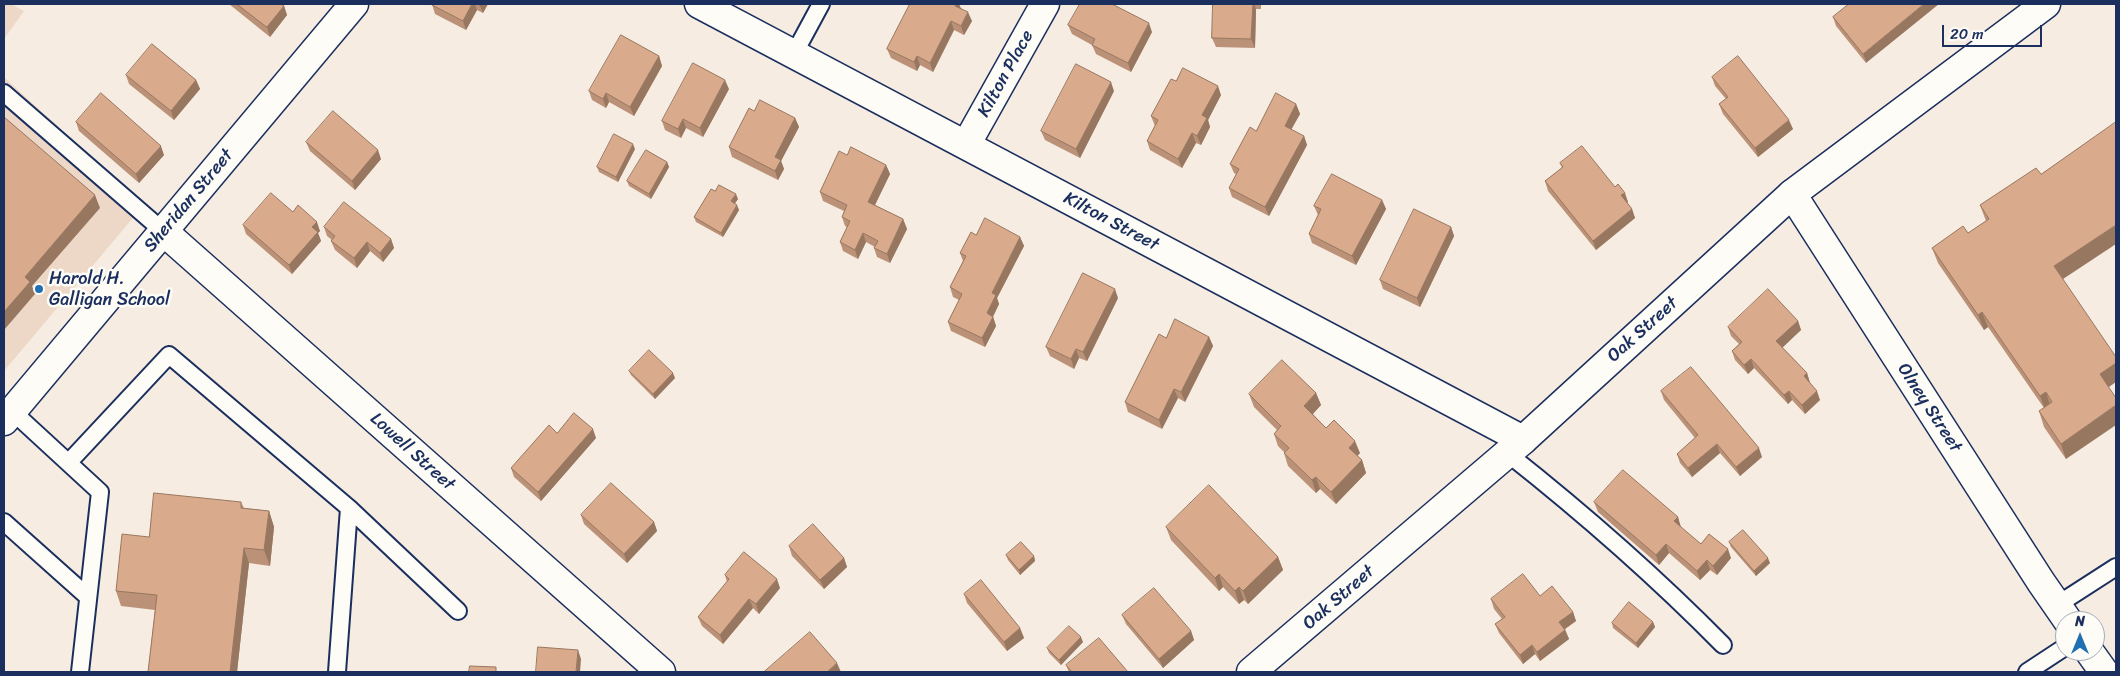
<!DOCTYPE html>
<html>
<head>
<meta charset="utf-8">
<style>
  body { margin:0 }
  #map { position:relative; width:2120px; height:676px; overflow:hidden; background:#f6ece1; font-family:Sriracha,sans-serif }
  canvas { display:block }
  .frame { position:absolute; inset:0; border:5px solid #1b2f5e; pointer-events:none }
  .north { position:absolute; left:2055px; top:611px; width:50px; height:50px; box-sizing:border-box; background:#fdfcf7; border:1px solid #a3aaba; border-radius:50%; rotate:0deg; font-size:14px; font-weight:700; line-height:20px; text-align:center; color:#1b2f5e }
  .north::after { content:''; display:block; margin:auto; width:18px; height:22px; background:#1f6fb2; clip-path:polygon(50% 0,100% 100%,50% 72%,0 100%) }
  .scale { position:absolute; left:1942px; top:25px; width:100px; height:22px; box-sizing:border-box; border:2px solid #1b2f5e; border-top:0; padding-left:6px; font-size:15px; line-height:18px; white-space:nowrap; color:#1b2f5e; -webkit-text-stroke:4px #fdfcf7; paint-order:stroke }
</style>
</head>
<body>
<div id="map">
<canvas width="2120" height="676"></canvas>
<div class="frame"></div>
<div class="north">N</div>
<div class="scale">20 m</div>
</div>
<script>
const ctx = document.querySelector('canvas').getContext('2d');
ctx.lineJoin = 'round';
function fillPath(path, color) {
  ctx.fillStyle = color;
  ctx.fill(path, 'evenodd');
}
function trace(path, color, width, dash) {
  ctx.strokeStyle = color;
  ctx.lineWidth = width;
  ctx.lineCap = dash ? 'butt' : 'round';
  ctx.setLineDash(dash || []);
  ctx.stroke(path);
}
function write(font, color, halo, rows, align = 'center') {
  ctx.font = font + ' Sriracha,sans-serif';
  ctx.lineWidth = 5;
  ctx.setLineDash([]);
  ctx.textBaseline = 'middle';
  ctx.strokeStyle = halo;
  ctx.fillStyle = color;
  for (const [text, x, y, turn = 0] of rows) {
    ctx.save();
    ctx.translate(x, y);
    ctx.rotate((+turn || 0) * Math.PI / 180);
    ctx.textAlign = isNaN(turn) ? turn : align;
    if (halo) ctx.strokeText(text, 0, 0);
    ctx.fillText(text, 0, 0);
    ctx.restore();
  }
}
const built = new Path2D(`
  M4,4h7l13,7 -20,28z
  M4,77l139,129 -139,165z`);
const service = new Path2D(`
  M794,54l27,-50
  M4,93l159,138
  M12,411l88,81 -20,180
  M1507,453c76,60 148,123 216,192
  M69,462l100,-107 180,153 109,103
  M4,522l84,75
  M2057,605l59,-38
  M337,672l12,-164
  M2027,672l38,-25`);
const minor = new Path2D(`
  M699,4l824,436
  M966,145l79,-141
  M1792,194l249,388 27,39
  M163,231l498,441
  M4,421l350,-417
  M2089,651l15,21`);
const tertiary = new Path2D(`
  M1251,672l272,-232 269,-246 254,-190`);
const wall = new Path2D(`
  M229,4h53l2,2 3,9 -17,22z
  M432,4h56l-5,9 -6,-3 -11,20 -31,-16z
  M910,4h49l2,4 11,13 -8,14 -10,-5 -21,42 -13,-7 -3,6 -26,-13 -4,-9z
  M1213,4h48v5h-5l-1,39 -39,-1 -4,-9z
  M1849,4l17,59 -30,-37 -3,-9z
  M1068,25l84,7 -21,40 -35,-18 -4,-9 -20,-11z
  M659,56l3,10 -28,50 -25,-14 -3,6 -14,-8 -3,-9z
  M126,75l70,5 4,9 -26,31 -45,-36z
  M1712,77l81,52 -35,28 -35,-43 -4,-10 7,-5 -11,-13z
  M1176,81l45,14 -13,25 2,7 -9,18 -5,-2 -14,25 -32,-18 -3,-9 8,-15 -4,-10z
  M729,89l-26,48 -17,-9 -5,10 -16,-8 -3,-9z
  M1114,91l-34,67 -35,-18 -4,-9z
  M1296,104l4,10 -9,16 13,6 3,9 -38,71 -37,-19 -3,-9 7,-14 -2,-1 -4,-9 26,-33z
  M754,111l41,7 4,9 -18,34 3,8 -6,11 -46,-23 -3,-10z
  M76,122l88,33 -25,28 -60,-52z
  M306,142l75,17 -26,31 -45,-39z
  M635,149l-17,33 -19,-10 -2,-5z
  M847,155l39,10 4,9 -15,31 28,14 4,10 -17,34 -13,-6 -3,-9 1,-1 -9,-5 -8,17 -15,-8 -3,-9 7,-15 -2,-1 -3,-9 2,-6 -21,-10 -3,-9z
  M667,162l2,5 -18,32 -22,-13 -2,-5z
  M1560,163l55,24 13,15 -1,1 5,6 3,9 -39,32 -48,-59 -3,-10 17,-13z
  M2041,174l22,105 46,108 -43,72 -22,-32 -5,-16 5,-3 -56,-81 -4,3 -46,-67 -6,-15 36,-15 18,-12 -6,-16z
  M715,191l23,8 -3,4 4,7 -16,27 -27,-15 -2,-5z
  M1382,200l4,9 -30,56 -44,-22 -3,-9 9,-19 -4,-9z
  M293,212l27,19 -2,2 3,8 -29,33 -46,-40 -3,-9z
  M324,227l67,12 3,9 -11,14 -13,-11 -13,17 -22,-18 -4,-9 1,-1 -5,-4z
  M1451,227l3,9 -34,71 -37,-18 -3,-9z
  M976,235l44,2 4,9 -27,52 2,6 -6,12 3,10 -11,21 -34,-16 -3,-9 11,-22 -6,-3 -3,-10 13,-26 -3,-8z
  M1118,298l-31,63 -8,-3 -5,11 -24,-13 -4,-9z
  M1798,321l3,9 -19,17 25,26 3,10 10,17 -15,14 -13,-14 -4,4 -34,-36 -6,6 -13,-14 -3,-9 7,-7 -8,-8 -3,-9z
  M1209,337l4,9 -28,56 -7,-4 -16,31 -34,-17 -3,-10 41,-64z
  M629,371l46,7 -20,21 -24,-24z
  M1661,391l101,66 -22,19 -20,-23 -28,24 -12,-14 -3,-9 18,-16 -31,-38z
  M1316,393l5,12 -8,9 13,14 34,25 -3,3 5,4 4,13 -30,31 -16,-15 -4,4 -28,-27 -4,-13v-1l-6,-6 -4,-12 3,-4 -23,-23 -5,-13z
  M596,438l-55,63 -27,-24 -3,-9z
  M241,502l3,6 25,3 5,16 -4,39 -21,-3 -12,109h-89l7,-62 -34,-4 -5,-15 33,-54z
  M1594,502l84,15 2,10 21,17 30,14 -14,17 -7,-5 -10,10 -31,-27 -10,12 -61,-53z
  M581,515l73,7 3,9 -30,32 -43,-39z
  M1166,527l112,30 5,13 -35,34 -4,-4 -5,4 -16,-17 -4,4 -48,-51z
  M1729,542l41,21 -14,13 -25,-29z
  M789,546l55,12 3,9 -23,22 -32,-33z
  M1006,555l28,1 1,5 -15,14 -12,-15z
  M725,575l55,13 -21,26 -6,-6 -30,36 -21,-18 -4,-9 29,-35z
  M964,594l56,34 4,10 -17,13 -40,-48z
  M1540,596l33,16 3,9 -11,8 4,10 -29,22 -5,-7 -12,10 -24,-31 -4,-9 7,-5 -8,-10 -3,-10z
  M1122,615l69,16 3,9 -31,28 -37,-44z
  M1653,622l2,5 -17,21 -25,-20 -1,-5z
  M1083,642l-22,23 -12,-12 -2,-5z
  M1066,665l62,7h-59z`);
const shadedWall = new Path2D(`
  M472,4h3l2,6 -11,20 -3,-9z
  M479,4h9l-5,9z
  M956,4h3l2,6 -6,-4z
  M1253,4h1l2,5 -1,39 -4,-9z
  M1924,4h15l-73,59 -3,-9z
  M284,6l3,9 -17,22 -3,-10z
  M968,12l4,9 -8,14 -3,-9z
  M951,21l3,9 -21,42 -3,-9z
  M1149,23l3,9 -21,40 -3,-9z
  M659,56l3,10 -28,50 -4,-9z
  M917,56l3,9 -3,6 -3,-9z
  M196,80l4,9 -26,31 -3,-9z
  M725,80l4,9 -26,48 -3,-9z
  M1111,82l3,9 -34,67 -4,-9z
  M1218,86l3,9 -13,25 2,7 -9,18 -4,-9 5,-21z
  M606,93l3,9 -3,6 -3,-9z
  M1296,104l4,10 -12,21 -3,-9z
  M795,118l4,9 -18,34 3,8 -6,11 -3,-9v-14z
  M683,119l3,9 -5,10 -3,-9z
  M1789,120l4,9 -35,28 -3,-9z
  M1192,133l4,10 -14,25 -4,-9z
  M1304,136l3,9 -38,71 -4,-9z
  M633,144l2,5 -17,33 -2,-5z
  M161,146l3,9 -25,28 -3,-9z
  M378,150l3,9 -26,31 -3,-9z
  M667,162l2,5 -18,32 -2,-5z
  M886,165l4,9 -18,37 -4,-9z
  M1625,193l3,9 -3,3 -4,-10z
  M736,194l2,5 -5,7 -2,-5z
  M95,195l5,13 -68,78 3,8 -31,36v-18l21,-35z
  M1382,200l4,9 -30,56 -4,-9z
  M737,205l2,5 -16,27 -2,-4z
  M1632,209l3,9 -39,32 -3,-9z
  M903,219l4,10 -17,34 -3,-9z
  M317,222l3,9 -2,2 3,8 -29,33 -3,-9 23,-38z
  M2116,225v19l-56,37 -6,-15z
  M1451,227l3,9 -34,71 -3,-9z
  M863,233l3,9 -8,17 -3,-9z
  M1020,237l4,9 -27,52 2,6 -7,15 1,-2 3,9 -11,21 -3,-9 10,-45z
  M391,239l3,9 -11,14 -3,-9z
  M367,242l3,9 -13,17 -3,-10z
  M1115,289l3,9 -31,63 -4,-9z
  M1982,312l6,15 -4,3 -6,-15z
  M1798,321l3,9 -21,20 -4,-9z
  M1209,337l4,9 -28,56 -4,-10z
  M1076,349l3,9 -5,11 -3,-10z
  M1751,359l3,9 -6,6 -4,-9z
  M2116,363v19l-10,7 -6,-15z
  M673,373l2,5 -20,21 -2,-5z
  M1807,373l3,10 -3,2 -3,-9z
  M1174,389l4,9 -16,31 -3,-9z
  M1789,391l3,9 -4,4 -4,-9z
  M1817,391l3,9 -15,14 -3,-9z
  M2046,392l5,16 -5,4 -6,-16z
  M1316,393l5,12 -12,13 -5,-12z
  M2116,405v20l-50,34 -5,-15z
  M593,429l3,9 -55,63 -3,-9z
  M1355,441l5,12 -7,8 -4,-13z
  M1717,444l3,9 -28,24 -4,-9z
  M1759,448l3,9 -22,19 -4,-9z
  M1362,460l4,13 -30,31 -5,-12z
  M1316,477l4,12 -4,4 -4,-13z
  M269,511l5,16 -4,39 -6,-16z
  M1678,517l3,10 -4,3 -3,-9z
  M654,522l3,9 -30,32 -3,-9z
  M1666,544l3,9 -10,12 -3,-10z
  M244,548l5,15 -12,109h-7z
  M1728,549l3,9 -14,17 -4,-9z
  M1034,556l1,5 -15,14 -1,-5z
  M1278,557l5,13 -35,34 -5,-13z
  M844,558l3,9 -23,22 -4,-9z
  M1768,558l2,5 -14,13 -2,-5z
  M1707,560l3,10 -10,10 -3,-9z
  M1219,574l4,13 -4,4 -4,-13z
  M777,579l3,9 -21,26 -3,-10z
  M1239,587l5,13 -5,4 -4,-13z
  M749,599l4,9 -30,36 -3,-9z
  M1573,612l3,9 -14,10 -3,-9z
  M1653,622l2,5 -17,21 -2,-5z
  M1020,628l4,10 -17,13 -3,-9z
  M1565,630l4,9 -29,22 -3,-9z
  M1191,631l3,9 -31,28 -4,-9z
  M1081,637l2,5 -22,23 -2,-5z
  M1532,645l3,9 -12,10 -3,-9z
  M578,650l3,9 -1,13h-4z
  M837,663l4,9h-14z`);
const building = new Path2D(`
  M237,4h44l3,2 -17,21z
  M432,4h40l-9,17 -31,-16z
  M910,4h46l-1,2 13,6 -7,14 -10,-5 -21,42 -13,-7 -3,6 -27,-13z
  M1080,4h32l37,19 -21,40 -36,-18 3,-6 -27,-14z
  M1213,4h40l-2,35 -39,-1z
  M1849,4h75l-61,50 -30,-37z
  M621,35l38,21 -29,51 -24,-14 -3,6 -14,-8z
  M152,44l44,36 -25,31 -45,-36z
  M1738,56l51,64 -34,28 -36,-44 9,-7 -16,-20z
  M693,63l32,17 -25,48 -17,-9 -5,10 -16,-8z
  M1076,64l35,18 -35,67 -35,-18z
  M1183,68l35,18 -16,29 5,3 -10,18 -5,-3 -14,26 -31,-18 11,-21 -7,-4 20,-37 5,2z
  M101,93l60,53 -25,28 -60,-52z
  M1276,93l20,11 -11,22 19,10 -39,71 -36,-19 10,-19 -9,-5 20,-37 6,4z
  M760,100l35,18 -20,39 6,3 -6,11 -46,-24 20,-39 5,3z
  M333,111l45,39 -26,31 -46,-39z
  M4,117l91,78 -70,82 5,5 -26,30z
  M2116,122v103l-62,41 62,91v6l-16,11 16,24v7l-55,39 -22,-33 13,-9 -6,-10 -6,4 -58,-84 -4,3 -46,-67 31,-22 5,7 21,-14 -9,-14 56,-37 5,6z
  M614,134l19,10 -17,33 -19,-10z
  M1582,146l33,41 3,-3 7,9 -4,2 11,14 -39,32 -48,-60 18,-14 -3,-4z
  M851,147l35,18 -18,37 35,17 -16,35 -13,-6 4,-7 -15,-8 -8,17 -15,-8 10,-21 -8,-4 5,-12 -27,-13 19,-41 8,4z
  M646,150l21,12 -18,32 -22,-13z
  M1332,174l50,26 -30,56 -43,-22 12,-25 -7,-3z
  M719,185l17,9 -5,7 6,4 -16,28 -27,-16 17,-28 4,2z
  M271,193l22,19 5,-7 19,17 -5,5 6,5 -29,33 -46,-40z
  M344,202l47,37 -11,14 -13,-11 -13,16 -23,-17 4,-5 -11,-9z
  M1414,209l37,18 -34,71 -37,-18z
  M985,218l35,19 -28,56 4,2 -9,18 6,4 -11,21 -34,-16 14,-28 -12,-7 16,-31 -6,-3 11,-21 5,3z
  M1083,273l32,16 -32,63 -7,-3 -5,10 -25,-12z
  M1768,289l30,32 -22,20 31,32 -3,3 13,15 -15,14 -13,-14 -5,4 -33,-36 -7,6 -12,-14 10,-9 -14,-15z
  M1175,319l34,18 -28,55 -7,-3 -15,31 -34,-18 34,-68 7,4z
  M649,350l24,23 -20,21 -24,-23z
  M1282,360l34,33 -12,13 22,22 8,-8 21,21 -6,7 13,12 -31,32 -15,-15 -4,3 -28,-27 5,-5 -15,-14 7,-8 -32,-32z
  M1691,367l68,81 -23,19 -19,-23 -29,24 -11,-14 21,-19 -37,-44z
  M574,413l19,16 -55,63 -27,-24 38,-43 8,8z
  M1623,470l55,47 -4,4 27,23 8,-10 19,15 -15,17 -6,-6 -10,11 -31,-27 -10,11 -62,-53z
  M611,483l43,39 -30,32 -43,-39z
  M1209,485l69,72 -35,34 -4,-4 -4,4 -16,-17 -4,4 -49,-51z
  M154,493l87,9v6l28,3 -5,39 -20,-2 -14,124h-82l9,-77 -41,-4 6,-57 27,3z
  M813,524l31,34 -24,22 -31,-34z
  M1743,530l25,28 -14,13 -25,-29z
  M1021,542l13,14 -15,14 -13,-15z
  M744,552l33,27 -21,25 -7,-5 -29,36 -22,-18 31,-38 -4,-4z
  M1523,574l17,22 12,-10 21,26 -14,10 6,8 -28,22 -5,-7 -12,10 -25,-31 10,-7 -14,-18z
  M981,580l39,48 -16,14 -40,-48z
  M1154,588l37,43 -32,28 -37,-44z
  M1629,602l24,20 -17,21 -24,-20z
  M1069,626l12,11 -22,23 -12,-12z
  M810,632l27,31 -10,9h-63z
  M1099,638l29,34h-56l-6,-7z
  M538,647l40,3 -2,22h-40z
  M470,666l26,1v5h-27z`);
const markers = [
  [39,289,5,"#1f6fb2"]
];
const streetNames = [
  ["Kilton Place",1006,74,-61],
  ["Sheridan Street",189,201,-50],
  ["Kilton Street",1111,222,28],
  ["Oak Street",1643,330,-42],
  ["Olney Street",1929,408,57],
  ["Lowell Street",412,452,42],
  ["Oak Street",1339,598,-41]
];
const poiNames = [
  ["Harold H.",49,279],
  ["Galligan School",49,300]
];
fillPath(built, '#edd8c7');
trace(service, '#1b2f5e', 20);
trace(minor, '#1b2f5e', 31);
trace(tertiary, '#1b2f5e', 31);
trace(service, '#fdfcf7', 16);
trace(minor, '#fdfcf7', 28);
trace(tertiary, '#fdfcf7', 28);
fillPath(wall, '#bb9278');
fillPath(shadedWall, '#987761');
fillPath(building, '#d9aa8b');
trace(building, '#987761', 1);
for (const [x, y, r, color] of markers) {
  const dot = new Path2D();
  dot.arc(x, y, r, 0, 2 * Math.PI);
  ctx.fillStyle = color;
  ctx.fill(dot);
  trace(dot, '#fdfcf7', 2);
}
write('18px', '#1b2f5e', '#fdfcf7', streetNames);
write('18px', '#1b2f5e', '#fdfcf7', poiNames, 'left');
</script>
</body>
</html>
